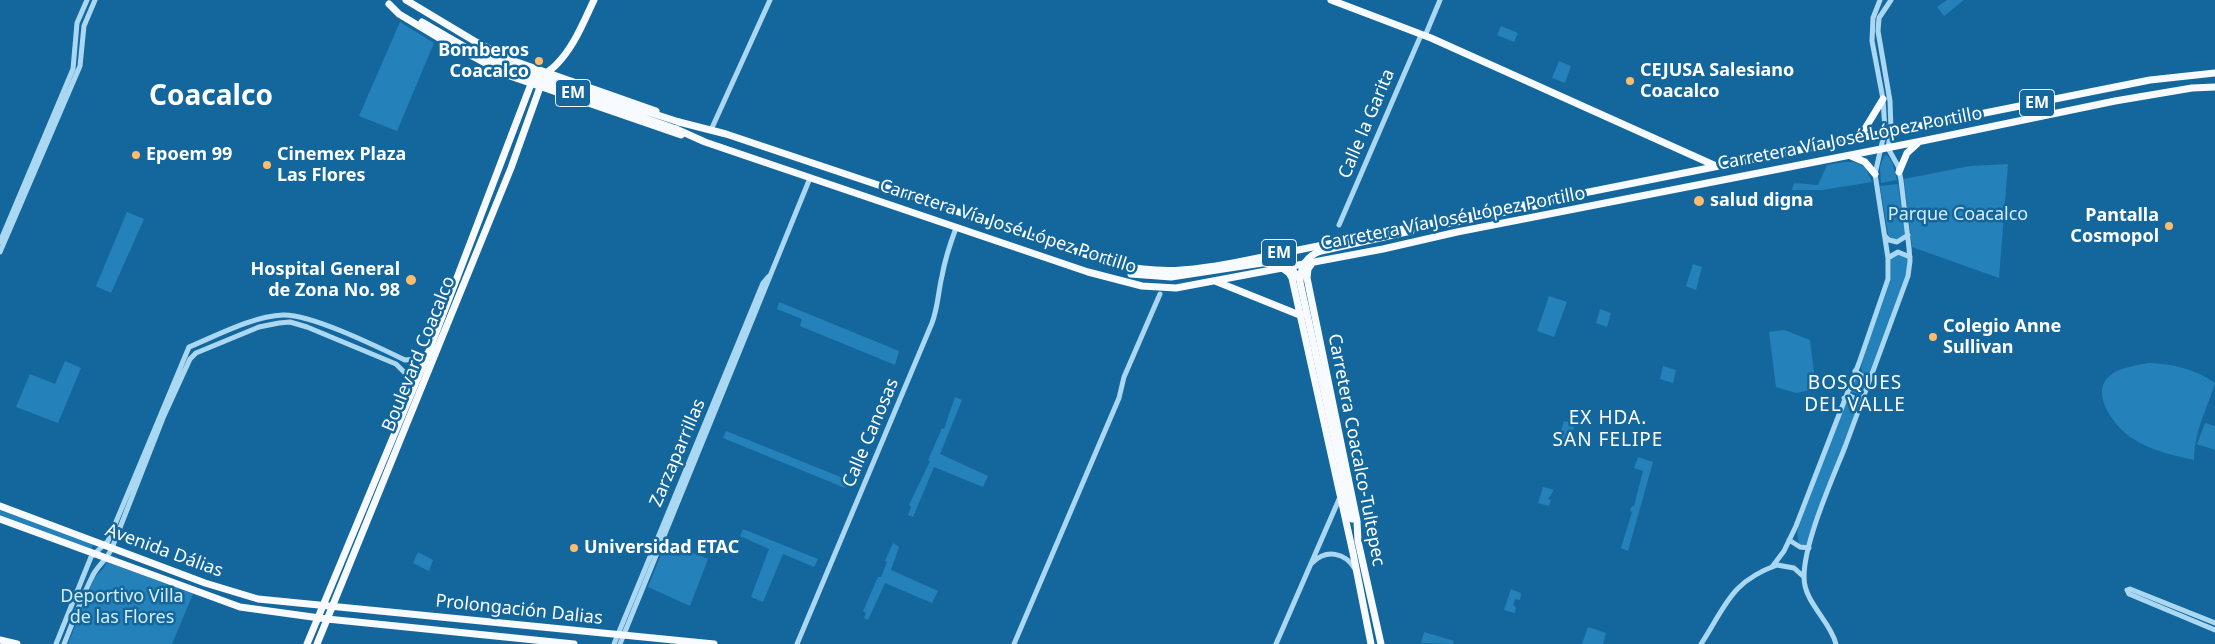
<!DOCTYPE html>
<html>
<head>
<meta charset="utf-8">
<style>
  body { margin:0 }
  canvas { display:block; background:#14679c }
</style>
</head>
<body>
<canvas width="2215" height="644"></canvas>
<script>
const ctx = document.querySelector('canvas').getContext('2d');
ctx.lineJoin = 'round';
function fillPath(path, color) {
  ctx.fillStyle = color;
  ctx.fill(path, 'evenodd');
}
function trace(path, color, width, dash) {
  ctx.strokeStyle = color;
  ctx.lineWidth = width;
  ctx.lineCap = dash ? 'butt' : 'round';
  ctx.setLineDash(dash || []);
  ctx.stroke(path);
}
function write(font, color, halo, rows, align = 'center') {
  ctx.font = font + ' "Noto Sans",sans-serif';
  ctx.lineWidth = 5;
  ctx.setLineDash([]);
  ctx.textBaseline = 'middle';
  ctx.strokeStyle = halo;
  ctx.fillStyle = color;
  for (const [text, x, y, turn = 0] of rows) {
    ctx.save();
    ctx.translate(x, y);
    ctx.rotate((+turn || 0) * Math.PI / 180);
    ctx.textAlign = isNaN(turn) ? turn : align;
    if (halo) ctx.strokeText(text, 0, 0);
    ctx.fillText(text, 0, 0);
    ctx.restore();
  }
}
const green = new Path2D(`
  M1947,0h17l-20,16 -7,-9z
  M400,22l34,21 -37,88 -38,-15z
  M1501,26l17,7 -4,9 -17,-7z
  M1559,61l12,5 -6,17 -13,-5z
  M1887,155l5,7 5,18 -16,3 -1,-16 4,-11z
  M1845,162h9l11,5 7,15 -50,8h-30l2,-7 24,2 9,-20z
  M2008,164l-9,114 -87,-31 -8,-68 66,-13z
  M1898,184l7,49 -4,7 -9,-1 -4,-5 -8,-48z
  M127,212l17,7 -33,74 -15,-7z
  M1899,253l7,4 2,3 -2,16 -34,95 -4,4 -5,-1 -2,-6 5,-18 25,-72v-21z
  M1693,264l9,3 -6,23 -10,-4z
  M1549,296l18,6 -13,35 -17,-6z
  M779,302l120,49 -4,14 -95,-39 2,-7 -25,-10z
  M1600,309l11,4 -4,14 -11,-4z
  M1784,330l26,10 6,49 -20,4 -20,-6 -7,-55z
  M65,361l16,7 -23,55 -42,-16 14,-33 25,10z
  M2149,363c24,1 46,6 66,20 -8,26 -21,49 -21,77 -22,-5 -43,-9 -62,-22 -17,-11 -45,-47 -20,-64 11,-7 25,-9 37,-11z
  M1663,366l13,4 -3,13 -13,-4z
  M1856,375l12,5 -7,19 -6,-6 -5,-1z
  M955,397l7,3 -22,54 48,22 -5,11 -49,-20 -21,50 -5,-2 3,-8 -2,-2 21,-44 -2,-1 14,-32 2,1z
  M1849,398l7,4 -3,17 -45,127 -9,-1 -2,-13 49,-133z
  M1564,421l11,3 -6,20 -11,-4z
  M2205,423l10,3v24l-18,-6z
  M726,431l122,49 -3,8 -122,-50z
  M1638,457l15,5 -25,89 -7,-3 11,-36 -2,-1 2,-5h2l9,-35 -9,-3z
  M1543,487l11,3 -6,9 3,1 -2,6 -11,-3z
  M0,509l93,35 -2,6 -91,-33z
  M743,529l75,30 -4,8 -31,-13 -20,48 -12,-5 18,-48 -29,-13z
  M893,543l6,4 -8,23 47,21 -6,12 -47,-20 -17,37 -4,-2 2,-5 -3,-2 15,-34h3l6,-15 -2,-1z
  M665,545l14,6 2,-3 27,11 -18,47 -42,-19z
  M418,552l15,8 -4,11 -16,-8z
  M107,562l86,32 -21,50h-104l26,-66 9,-9z
  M1511,589l10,4 -1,7 -5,-1 -2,6 3,2 -1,6 -11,-3z
  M1588,627l18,6 -3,11h-21z
  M1424,632l30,9 -1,3 -32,-1z`);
const minor = new Path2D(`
  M1425,36l15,-36
  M711,130l59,-130
  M1339,225l82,-190
  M1885,236l4,4 8,2 11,-7
  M0,242l73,-173 4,-46 10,-23
  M0,252l80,-186 4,-40 11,-26
  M1888,258l10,-6 12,5
  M1855,371l7,5 8,2
  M1844,398l6,-2 8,4v7
  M1789,540l11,7 9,1
  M1312,563c14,-14 33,-11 43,6
  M1772,567l12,-16 12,-25 63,-163 29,-84v-21l-13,-84 10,-44 -2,-31 -11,-58 1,-23 7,-18
  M2127,590l2,4 86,36
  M2127,590l3,-1 85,34
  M56,644l35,-87 17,-16 81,-194c27,-11 64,-31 94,-32 28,-1 95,32 122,45l13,-1 10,-7
  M64,644c9,-22 17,-45 28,-67 5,-11 14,-16 20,-29l51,-130 27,-59 6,-6 63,-26 20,-4 11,-1 17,5 89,37 10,10 4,20
  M614,644l149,-361 5,-6
  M620,644l190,-466
  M797,644l135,-321c6,-16 6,-30 10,-47 3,-17 8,-32 14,-48
  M1014,644l105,-246 5,-21 36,-83
  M1276,644l64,-147
  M1701,644c25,-38 29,-62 76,-79l17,3 10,9
  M1836,644c-6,-24 -32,-41 -32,-67 0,-35 28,-97 41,-130 21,-57 42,-114 63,-171l2,-15 -1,-13 -8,-68 -3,-14 -10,-18 3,-19 -1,-28 -12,-70 1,-13 12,-18`);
const major = new Path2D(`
  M406,0l70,42 38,19 142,50
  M1331,0l100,38 285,128
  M389,4l10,10 40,24 68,37 174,60
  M422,22l50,29
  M679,122l47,12 391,131c44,9 73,6 116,-2l917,-183 65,-7
  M676,129l29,13 44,15 339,115 54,14 34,2 207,-39 74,-17 465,-91 193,-40 77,-13 23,-1
  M1860,137l23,-38
  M1851,156l14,6 10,12
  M1899,172l8,-19 10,-9
  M1446,224l104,-21
  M1313,262l-5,7 -1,9 50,243 1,20 23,103
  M1282,268l7,5 3,5 61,275 18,91
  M1215,281l87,35
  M0,506l205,77 53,16 456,45
  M0,519l240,88 87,12 247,25
  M0,640l17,4
  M307,644l122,-293 102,-267c8,-7 18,-12 25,-19 18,-18 27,-42 38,-65
  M317,644l194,-476 33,-92`);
const majorBridge = new Path2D(`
  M475,47l66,30 138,45
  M472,51l78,34 126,44
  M1131,274l40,3 104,-16 17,8 8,11
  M1352,519l-52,-237c1,-16 6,-26 21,-31l90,-20`);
const markers = [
  [539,61,5,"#ffbc6d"],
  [1630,81,5,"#ffbc6d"],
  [136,155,5,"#ffbc6d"],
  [267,165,5,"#ffbc6d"],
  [1699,201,6,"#ffbc6d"],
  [2169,226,5,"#ffbc6d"],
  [411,280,6,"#ffbc6d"],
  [1933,337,5,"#ffbc6d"],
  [574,548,5,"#ffbc6d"]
];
const shields = [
  [573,93,35],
  [2037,103,35],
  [1279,253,35]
];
const shieldNames = [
  ["EM",573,93],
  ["EM",2037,103],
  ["EM",1279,253]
];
const poiNames = [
  ["Bomberos",529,51,"right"],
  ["Coacalco",529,72,"right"],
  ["CEJUSA Salesiano",1640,71],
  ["Coacalco",1640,92],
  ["Epoem 99",146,155],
  ["Cinemex Plaza",277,155],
  ["Las Flores",277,176],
  ["salud digna",1710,201],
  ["Pantalla",2159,216,"right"],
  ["Cosmopol",2159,237,"right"],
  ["Hospital General",400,270,"right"],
  ["de Zona No. 98",400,291,"right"],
  ["Colegio Anne",1943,327],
  ["Sullivan",1943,348],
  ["Universidad ETAC",584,548]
];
const streetNames = [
  ["Calle la Garita",1367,124,-67],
  ["Carretera Vía José López Portillo",1850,139,-11],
  ["Carretera Vía José López Portillo",1453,219,-11],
  ["Carretera Vía José López Portillo",1008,227,18],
  ["Boulevard Coacalco",419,354,-68],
  ["Calle Canosas",871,433,-67],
  ["Carretera Coacalco-Tultepec",1356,450,79],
  ["Zarzaparrillas",678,453,-67],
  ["Avenida Dálias",164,551,20],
  ["Prolongación Dalias",519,610,6]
];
const parkNames = [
  ["Parque Coacalco",1958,215],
  ["Deportivo Villa",122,597],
  ["de las Flores",122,618]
];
const neighbourhoodNames = [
  ["BOSQUES",1855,384],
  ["DEL VALLE",1855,406],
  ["EX HDA.",1608,419],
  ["SAN FELIPE",1608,441]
];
const townNames = [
  ["Coacalco",211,97]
];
fillPath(green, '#2481b9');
trace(minor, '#aad8f3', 5);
trace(major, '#f7fbff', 7);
trace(majorBridge, '#f7fbff', 7);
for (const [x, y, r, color] of markers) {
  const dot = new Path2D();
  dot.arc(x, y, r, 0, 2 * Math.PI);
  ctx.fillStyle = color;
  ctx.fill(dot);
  trace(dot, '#14679c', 2);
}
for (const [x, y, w] of shields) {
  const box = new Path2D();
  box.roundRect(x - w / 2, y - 13.5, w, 27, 4);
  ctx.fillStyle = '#14679c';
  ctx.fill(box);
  trace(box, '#fff', 1);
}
write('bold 16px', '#fff', null, shieldNames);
write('bold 18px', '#fff', '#14679c', poiNames, 'left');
write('18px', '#fff', '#14679c', streetNames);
write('18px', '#d3edfd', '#14679c', parkNames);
ctx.letterSpacing = '1px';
write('19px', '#fff', '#14679c', neighbourhoodNames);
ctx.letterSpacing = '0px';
write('bold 28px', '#fff', '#14679c', townNames);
</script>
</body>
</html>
